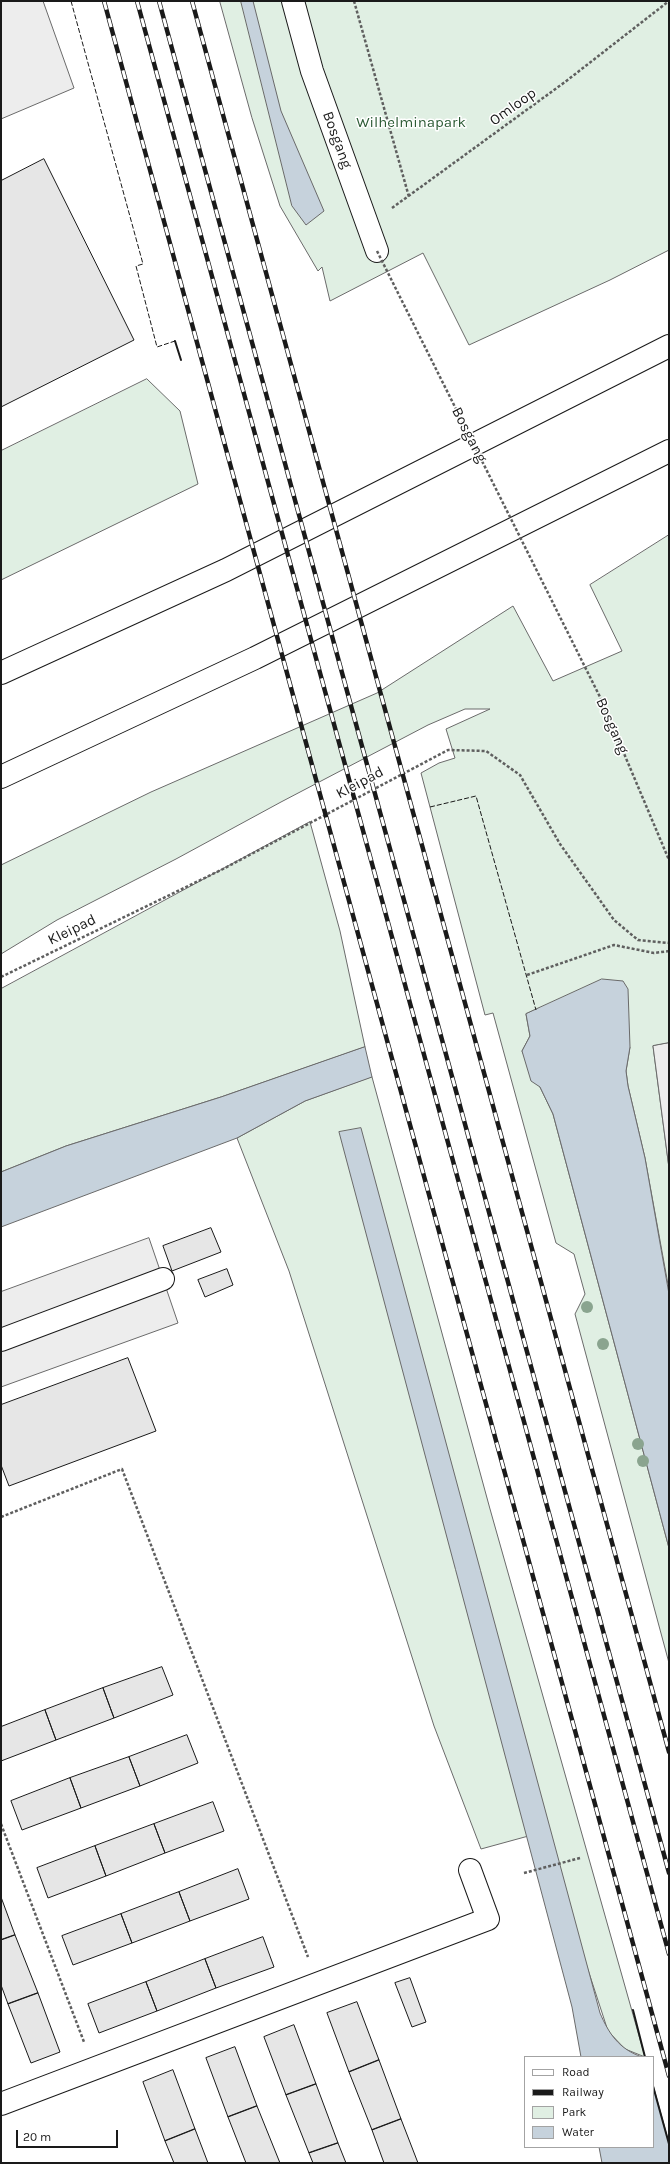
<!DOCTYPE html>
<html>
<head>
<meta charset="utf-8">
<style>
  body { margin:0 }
  #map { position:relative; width:670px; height:2164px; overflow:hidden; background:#fff; font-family:Karla,sans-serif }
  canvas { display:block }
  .frame { position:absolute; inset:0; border:2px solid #1a1a1a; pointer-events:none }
  .legend { position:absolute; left:524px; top:2056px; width:130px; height:92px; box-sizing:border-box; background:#fff; border:1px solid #a3a3a3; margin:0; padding:5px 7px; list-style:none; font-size:12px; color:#1a1a1a }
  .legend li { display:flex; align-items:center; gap:8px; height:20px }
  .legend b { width:20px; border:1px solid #a3a3a3 }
  .scale { position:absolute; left:16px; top:2130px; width:102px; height:18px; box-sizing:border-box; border:2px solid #1a1a1a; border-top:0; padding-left:5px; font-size:12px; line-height:14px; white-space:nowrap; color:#1a1a1a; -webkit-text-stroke:3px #fff; paint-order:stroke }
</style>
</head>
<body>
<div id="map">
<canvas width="670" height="2164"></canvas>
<div class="frame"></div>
<ul class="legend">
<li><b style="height:5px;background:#fff"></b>Road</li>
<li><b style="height:5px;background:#1a1a1a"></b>Railway</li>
<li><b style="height:11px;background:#e0efe3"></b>Park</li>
<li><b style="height:11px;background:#c6d2dc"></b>Water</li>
</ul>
<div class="scale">20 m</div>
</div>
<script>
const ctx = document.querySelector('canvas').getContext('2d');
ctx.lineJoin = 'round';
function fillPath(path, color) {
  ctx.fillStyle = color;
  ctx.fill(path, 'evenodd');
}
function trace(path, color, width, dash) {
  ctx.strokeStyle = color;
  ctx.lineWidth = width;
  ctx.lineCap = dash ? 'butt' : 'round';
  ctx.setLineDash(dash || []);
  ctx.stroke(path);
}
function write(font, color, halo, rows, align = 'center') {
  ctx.font = font + ' Karla,sans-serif';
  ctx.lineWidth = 3;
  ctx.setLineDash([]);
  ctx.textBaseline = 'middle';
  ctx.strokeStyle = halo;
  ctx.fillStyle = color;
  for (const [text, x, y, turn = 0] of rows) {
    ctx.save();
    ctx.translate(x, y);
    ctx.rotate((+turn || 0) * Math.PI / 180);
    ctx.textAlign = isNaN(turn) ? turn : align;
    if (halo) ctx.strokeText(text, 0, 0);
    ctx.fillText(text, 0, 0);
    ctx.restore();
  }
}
const green = new Path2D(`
  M220,1h449v249l-59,30 -141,65 -46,-92 -93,48 -8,-34 -4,4 -38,-65 -28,-88z
  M147,379l33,32 18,73 -197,96v-129z
  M669,535v508l-16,3 16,122v122l-24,-132 -17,-72 -2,-15 4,-24 -92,-38 -12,5 4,22 -8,15 14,32 4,4 13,27 116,434v115l-94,-349 10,-20 -11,-40 -18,-11 -63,-230 -8,2 -64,-242 18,-10 16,-5 -9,-29 44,-20h-25l-37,16 -147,77 -105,57 -119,61 -56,34v-89l150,-73 226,-99 136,-87 40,75 69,-30 -32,-66z
  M310,822l30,109 25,116 -144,50 -155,49 -65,26v-183z
  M372,1077l118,432 155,548 -20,-8 -17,-18 -65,-199 -62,17 -47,-123 -145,-455 -52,-133 68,-37z`);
const parking = new Path2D(`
  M1,1h42l31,87 -73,31z
  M669,1043v125l-16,-122z
  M149,1238l29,85 -177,64v-95z`);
const water = new Path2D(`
  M241,1h12l28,110 43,100 -18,14 -14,-19z
  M602,979l21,2 5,8 2,58 -4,24 2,15 17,72 24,136v254l-116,-434 -13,-27 -9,-6 -9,-30 8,-15 -4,-22z
  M365,1047l7,30 -67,24 -68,37 -236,89v-55l65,-26 155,-49z
  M361,1128l239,885c9,21 19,36 42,44h-61l-9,-50 -233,-875z
  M653,2085l16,58v20h-67l-3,-16h54z`);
const building = new Path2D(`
  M44,159l90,181 -133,67v-226z
  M211,1228l10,24 -49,19 -9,-25z
  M227,1269l6,16 -28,12 -7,-17z
  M128,1358l28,73 -147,55 -8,-21v-60z
  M162,1667l11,28 -59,23 -11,-30z
  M103,1688l11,30 -58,22 -11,-30z
  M45,1710l11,30 -55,21v-34z
  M187,1735l11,28 -58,23 -11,-29z
  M129,1757l11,29 -59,22 -11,-30z
  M70,1778l11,30 -59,22 -11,-29z
  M213,1802l11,29 -59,22 -11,-29z
  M154,1824l11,29 -59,23 -11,-30z
  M95,1846l11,30 -58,22 -11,-30z
  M238,1869l11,30 -59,22 -11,-29z
  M179,1892l11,29 -58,22 -11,-29z
  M1,1897l14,38 -14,5z
  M121,1914l11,29 -59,22 -11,-29z
  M15,1935l23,58 -30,11 -7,-19v-45z
  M263,1937l11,30 -58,21 -11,-29z
  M205,1959l11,29 -59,23 -11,-29z
  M410,1978l16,44 -14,5 -17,-44z
  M146,1982l11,29 -58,22 -11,-29z
  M38,1993l22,59 -29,11 -23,-59z
  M357,2002l22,58 -30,12 -22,-59z
  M294,2025l22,59 -30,11 -22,-58z
  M235,2047l22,59 -29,11 -22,-59z
  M379,2060l22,59 -29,11 -23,-58z
  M173,2070l22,59 -30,12 -22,-59z
  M316,2084l22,59 -29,10 -23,-58z
  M257,2106l23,57h-34l-18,-46z
  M401,2119l17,44h-34l-12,-33z
  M195,2129l13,34h-34l-9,-22z
  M338,2143l8,20h-33l-4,-10z`);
const path = new Path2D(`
  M354,1l55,196
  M392,208l173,-126 104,-81
  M601,699l68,161
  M527,975l87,-30 40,8 15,-2
  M1,977l222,-108 225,-119 38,1 34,24 40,69 54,76 24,20 31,3
  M1,1517l121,-48 186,488
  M1,1824l83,218
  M524,1873l56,-15`);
const minor = new Path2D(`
  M293,1l19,70 65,180
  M1,1340l162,-61
  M1,2104l487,-185 -18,-49`);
const highway = new Path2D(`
  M1,673l225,-103 443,-224
  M1,777l254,-119 414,-207`);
const rail = new Path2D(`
  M104,1l565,2075
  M137,1l532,1953
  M159,1l510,1872
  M192,1l477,1751`);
const pathBridge = new Path2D(`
  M377,251l224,448`);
const fence = new Path2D(`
  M71,1l72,263 -7,2 21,81 18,-6
  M430,807l46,-11 60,214`);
const wall = new Path2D(`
  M175,341l6,19
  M633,2010l12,47
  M653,2086l16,58`);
const trees = [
  [587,1307],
  [603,1344],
  [638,1444],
  [643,1461]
];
const streetNames = [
  ["Omloop",513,107,-36],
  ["Bosgang",337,140,70],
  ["Bosgang",469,435,63],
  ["Bosgang",612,726,66],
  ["Kleipad",360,783,-28],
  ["Kleipad",72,930,-26]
];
const parkNames = [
  ["Wilhelminapark",411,123]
];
fillPath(green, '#e0efe3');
trace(green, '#6a6a6a', 1);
fillPath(parking, '#ededed');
trace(parking, '#6a6a6a', 1);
fillPath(water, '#c6d2dc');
trace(water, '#6a6a6a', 1);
fillPath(building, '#e6e6e6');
trace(building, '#1a1a1a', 1);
trace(minor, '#1a1a1a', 24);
trace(highway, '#1a1a1a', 24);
trace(path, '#5f5f5f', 2.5, [3, 2]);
trace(minor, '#fff', 22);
trace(highway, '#fff', 22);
trace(rail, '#1a1a1a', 4.5);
trace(rail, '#fff', 3, [9]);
trace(pathBridge, '#5f5f5f', 2.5, [3, 2]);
trace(fence, '#1a1a1a', 1, [5, 2]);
trace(wall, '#1a1a1a', 2);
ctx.fillStyle = '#8aa48f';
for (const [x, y] of trees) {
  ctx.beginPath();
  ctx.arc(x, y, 6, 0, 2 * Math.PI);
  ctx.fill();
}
write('15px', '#1a1a1a', '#fff', streetNames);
write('15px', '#2b5a34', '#fff', parkNames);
</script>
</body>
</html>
